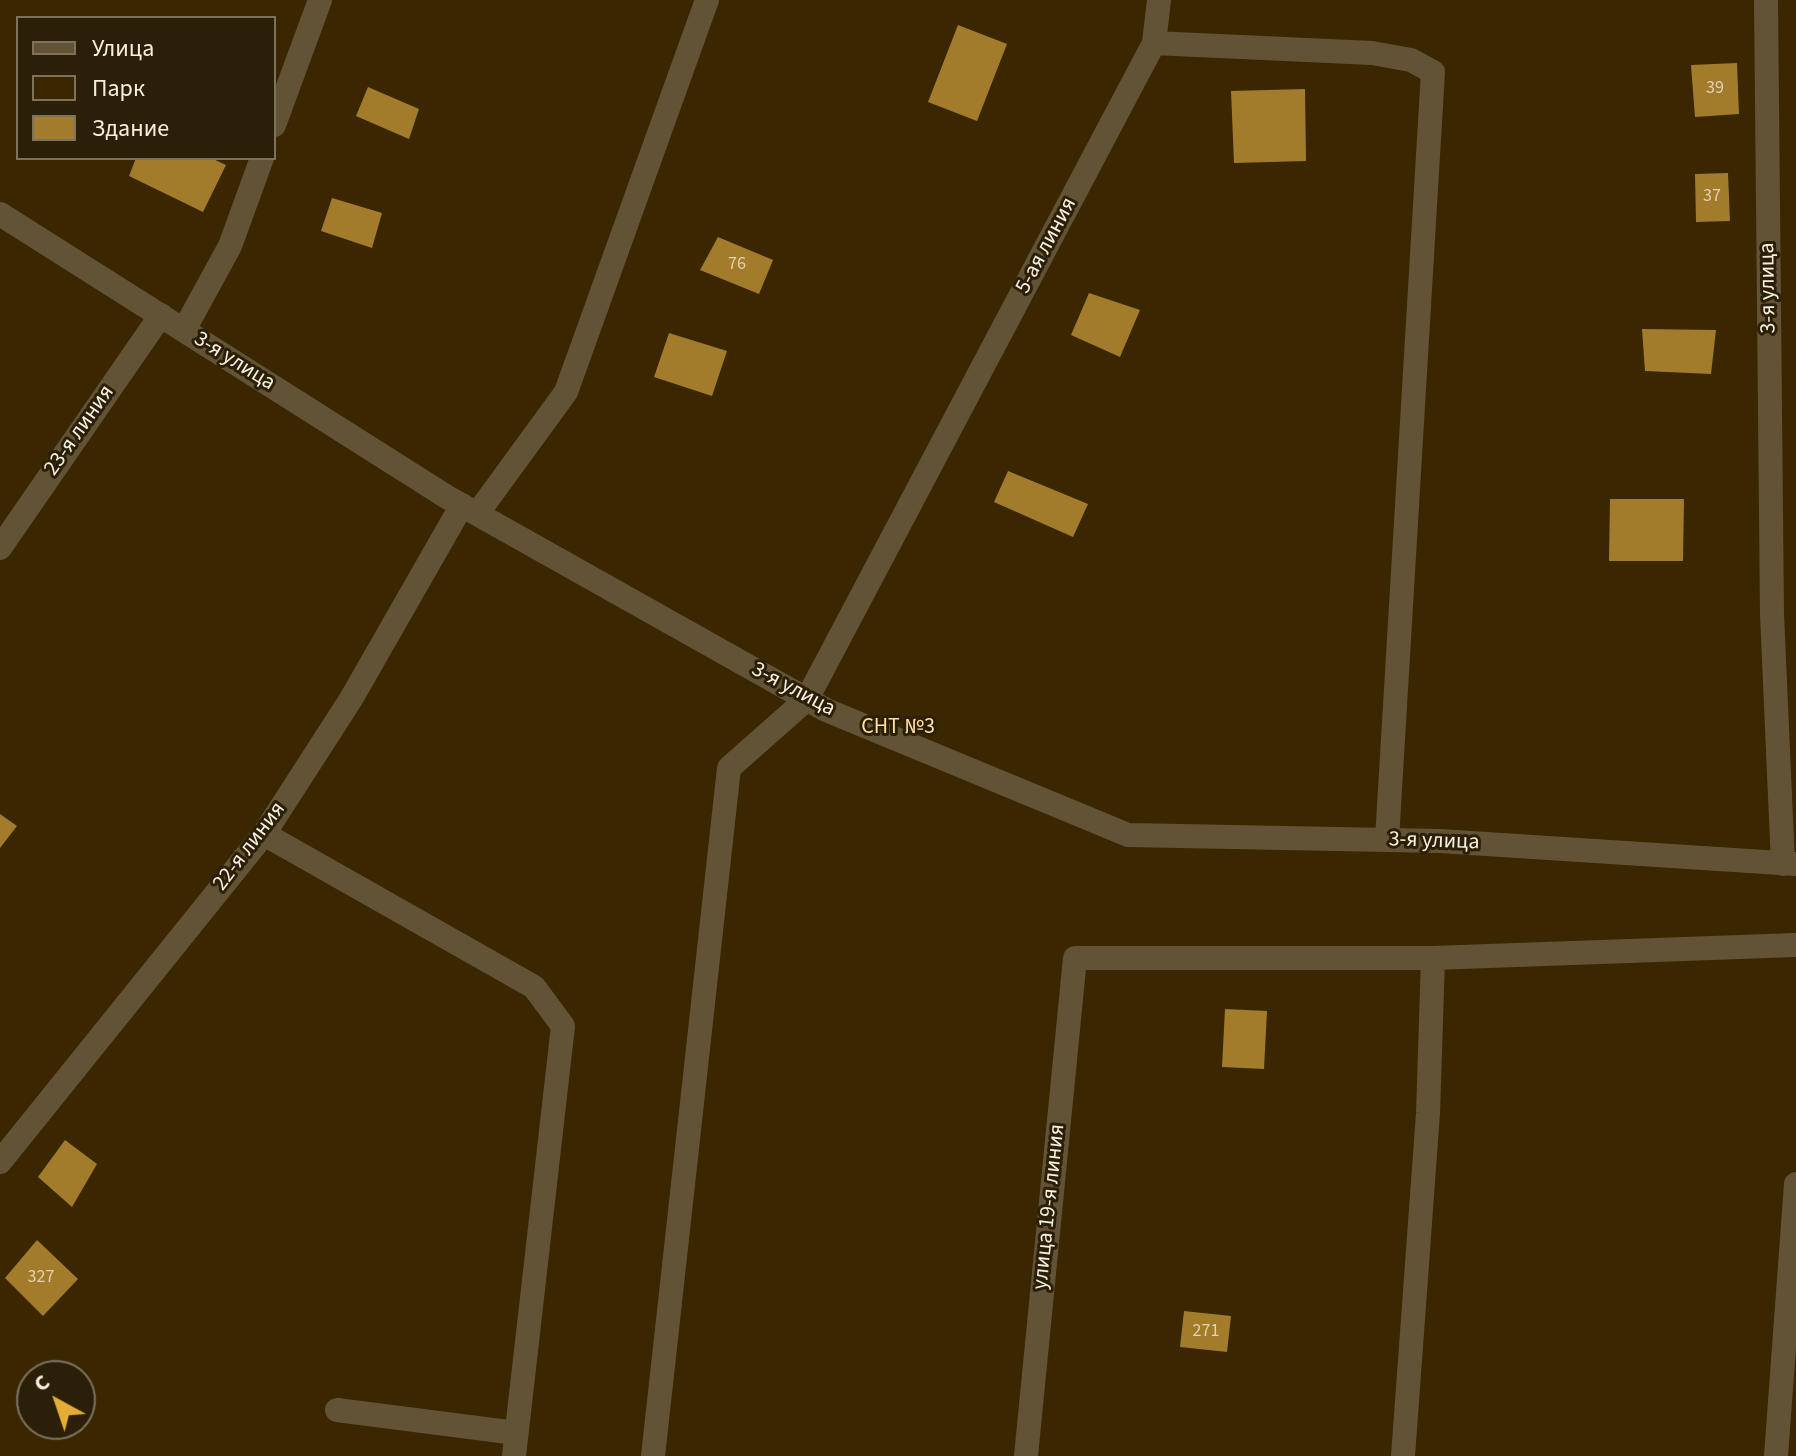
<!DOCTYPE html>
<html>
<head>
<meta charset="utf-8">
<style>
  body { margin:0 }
  #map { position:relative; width:1796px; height:1456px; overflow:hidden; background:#2b1f07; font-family:"Source Sans 3",sans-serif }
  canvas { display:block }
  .legend { position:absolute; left:16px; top:16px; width:260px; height:144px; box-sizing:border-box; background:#2b1f07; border:2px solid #7d725e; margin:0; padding:10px 14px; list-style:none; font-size:24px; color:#f7efe0 }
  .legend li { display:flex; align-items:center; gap:16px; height:40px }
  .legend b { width:40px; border:2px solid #7d725e }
  .north { position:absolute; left:16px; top:1360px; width:80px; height:80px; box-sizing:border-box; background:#2b1f07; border:2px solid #7d725e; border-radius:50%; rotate:320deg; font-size:22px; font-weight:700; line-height:32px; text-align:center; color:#f7efe0 }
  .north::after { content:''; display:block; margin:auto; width:28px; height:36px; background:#e4ad35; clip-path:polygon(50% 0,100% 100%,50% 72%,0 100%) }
</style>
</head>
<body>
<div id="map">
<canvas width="1796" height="1456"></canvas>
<ul class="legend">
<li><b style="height:10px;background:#635336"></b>Улица</li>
<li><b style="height:22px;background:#3a2700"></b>Парк</li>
<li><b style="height:22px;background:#a27c2b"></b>Здание</li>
</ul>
<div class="north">С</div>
</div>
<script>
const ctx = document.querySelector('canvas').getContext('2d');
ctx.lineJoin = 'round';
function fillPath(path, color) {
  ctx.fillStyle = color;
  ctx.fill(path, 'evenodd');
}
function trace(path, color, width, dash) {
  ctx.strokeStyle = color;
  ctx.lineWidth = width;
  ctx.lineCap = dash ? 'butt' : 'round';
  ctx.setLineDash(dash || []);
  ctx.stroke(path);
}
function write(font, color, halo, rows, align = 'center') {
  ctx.font = font + ' "Source Sans 3",sans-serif';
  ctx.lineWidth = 6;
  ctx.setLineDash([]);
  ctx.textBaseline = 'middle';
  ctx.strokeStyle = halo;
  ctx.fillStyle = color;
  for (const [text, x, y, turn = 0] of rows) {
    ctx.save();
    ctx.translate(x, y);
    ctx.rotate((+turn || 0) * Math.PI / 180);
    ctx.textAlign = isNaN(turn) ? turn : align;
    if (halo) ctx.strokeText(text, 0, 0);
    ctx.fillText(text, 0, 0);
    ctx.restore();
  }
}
const green = new Path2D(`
  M0,0h1796v1456h-1796zM18,18h256v140h-256zM32,1376h48v48h-48z`);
const building = new Path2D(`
  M958,25l49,19 -30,77 -49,-19z
  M1737,63l2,51 -44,3 -4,-52z
  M368,87l51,22 -10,30 -53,-23z
  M1305,89l1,72 -72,2 -3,-72z
  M136,158h75l15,7 -23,47 -74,-36z
  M1728,173l2,48 -34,1 -1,-48z
  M332,198l50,15 -10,35 -51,-17z
  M718,237l55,23 -14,34 -59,-24z
  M1089,293l51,17 -20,47 -49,-22z
  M1642,329l74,1 -5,44 -66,-3z
  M669,333l58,18 -15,45 -58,-19z
  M1008,471l80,33 -15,33 -79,-35z
  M1610,499h74l-1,62h-74z
  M0,814l17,12 -17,22z
  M1225,1009l42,2 -3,58 -42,-2z
  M65,1140l32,24 -25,43 -34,-30z
  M37,1240l41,39 -35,37 -38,-38z
  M1184,1311l47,5 -4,36 -47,-5z`);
const street = new Path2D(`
  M1766,0l6,614 11,250
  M1154,43l5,-43
  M274,125l46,-125
  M0,214l447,283 379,213 302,125 312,6 356,23
  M184,330l46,-84 32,-88
  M477,514l89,-122 141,-392
  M0,548l161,-233
  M264,834l270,153 29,39 -49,430
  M0,1162l264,-328 87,-135 111,-194
  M337,1410l179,23
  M653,1456l76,-688 78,-69 347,-656 218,10 39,7 22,12 -46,767
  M1026,1456l49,-498h358l363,-13
  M1403,1456l25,-343 5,-155
  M1776,1456l20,-272`);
const numberNames = [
  ["39",1715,89],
  ["37",1712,197],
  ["76",737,265],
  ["327",41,1278],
  ["271",1206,1332]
];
const streetNames = [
  ["5-ая линия",1047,246,-62],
  ["3-я улица",1769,288,-91],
  ["3-я улица",234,362,32],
  ["23-я линия",80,431,-55],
  ["3-я улица",793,690,28],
  ["3-я улица",1434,842,2],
  ["22-я линия",250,847,-53],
  ["улица 19-я линия",1050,1207,-84]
];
const parkNames = [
  ["СНТ №3",898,728]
];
fillPath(green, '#3a2700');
fillPath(building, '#a27c2b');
trace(street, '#635336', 24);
write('18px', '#e2d2b3', null, numberNames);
write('22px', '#f7efe0', '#2b1f07', streetNames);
write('22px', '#fedfa4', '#2b1f07', parkNames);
</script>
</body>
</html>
